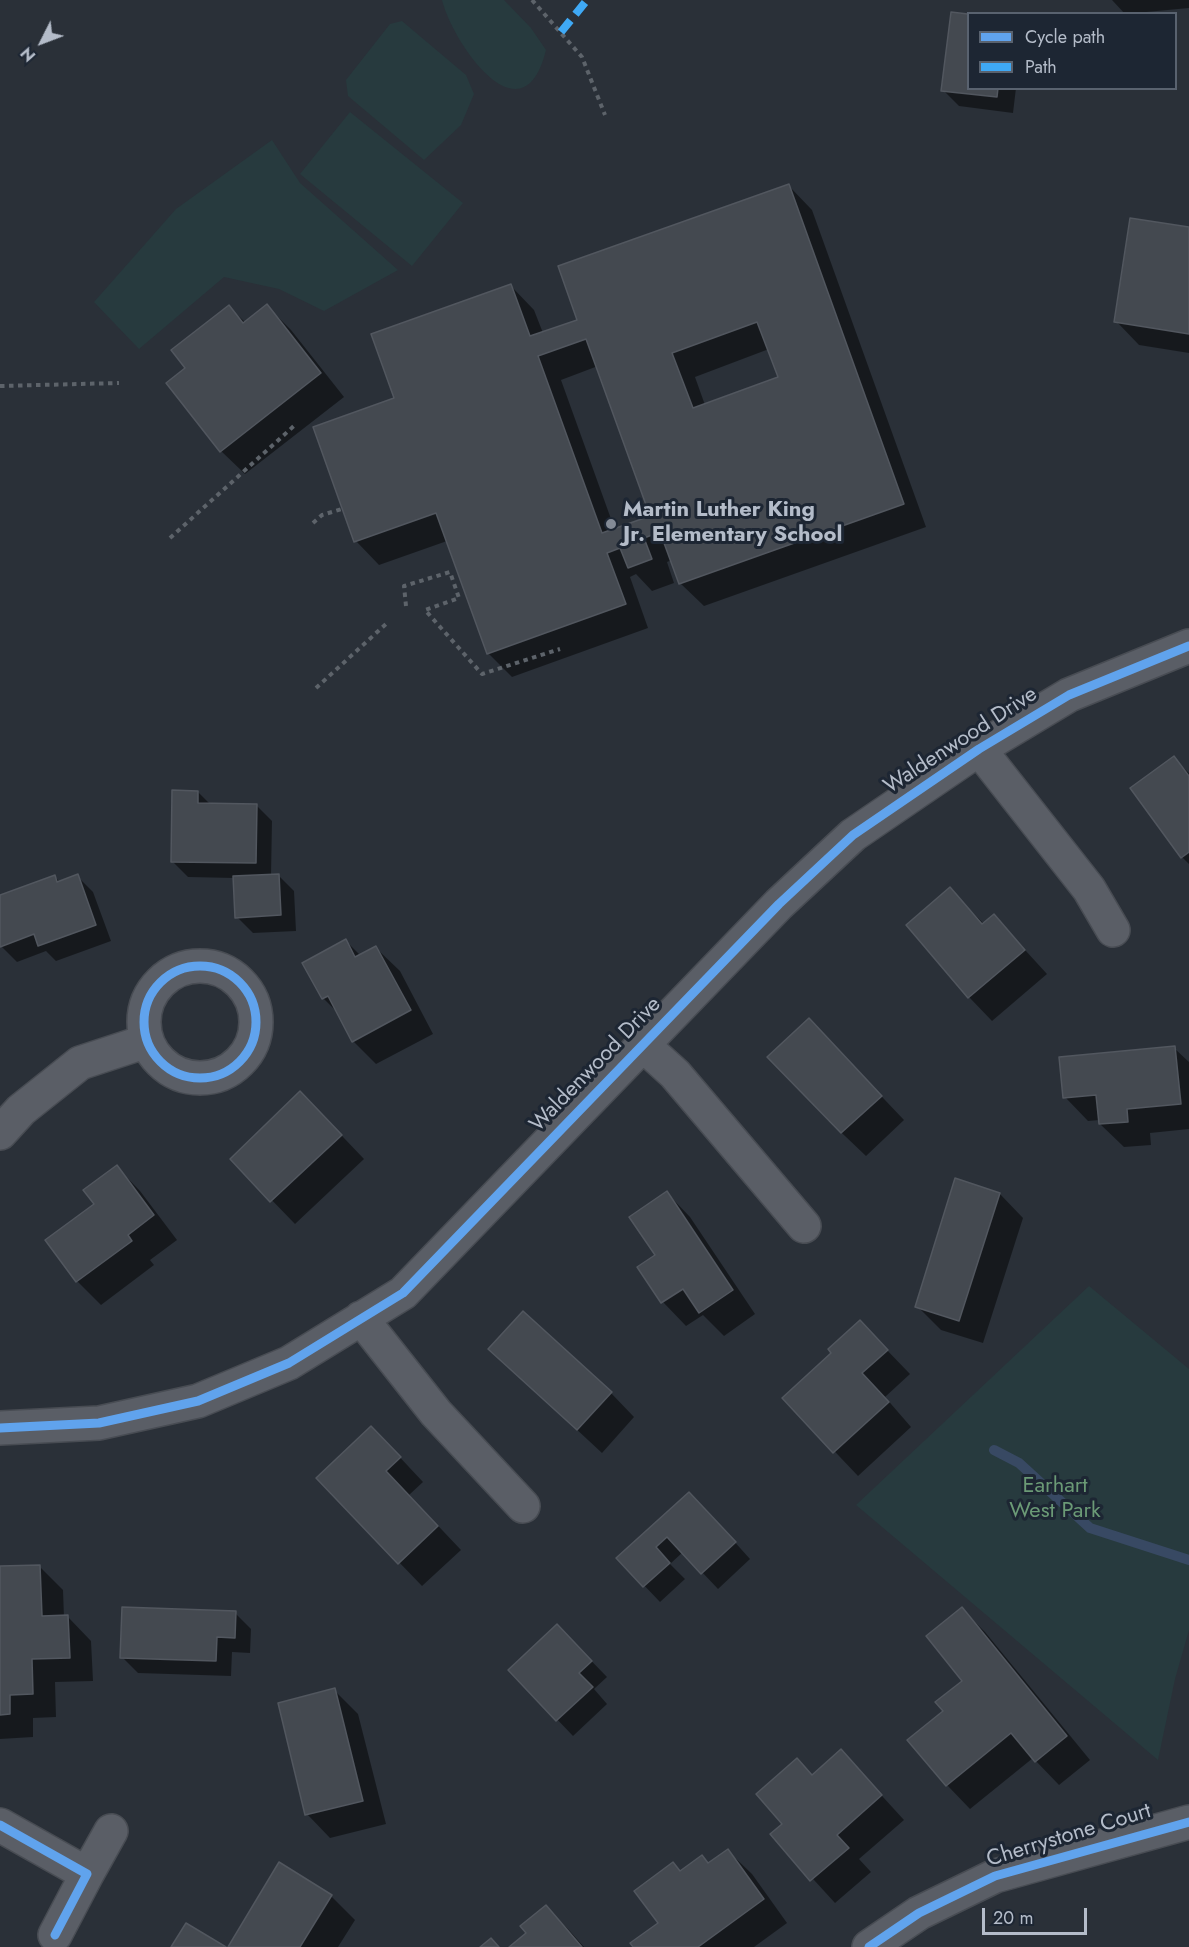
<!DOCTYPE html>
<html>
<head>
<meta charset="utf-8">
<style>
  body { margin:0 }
  #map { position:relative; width:1189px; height:1947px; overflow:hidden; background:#2a3038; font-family:Jost,sans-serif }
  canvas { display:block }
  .legend { position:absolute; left:967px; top:12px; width:210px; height:78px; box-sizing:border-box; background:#1d2633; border:2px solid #59626f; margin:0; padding:8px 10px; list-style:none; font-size:18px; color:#b4bcc9 }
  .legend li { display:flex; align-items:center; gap:12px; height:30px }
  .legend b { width:30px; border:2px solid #59626f }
  .north { position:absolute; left:12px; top:12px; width:60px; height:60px; -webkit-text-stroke:4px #1d2633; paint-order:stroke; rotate:228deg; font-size:16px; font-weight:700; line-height:24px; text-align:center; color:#b4bcc9 }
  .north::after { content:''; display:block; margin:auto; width:21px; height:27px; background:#b4bcc9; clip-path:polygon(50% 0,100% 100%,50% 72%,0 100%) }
  .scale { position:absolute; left:982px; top:1908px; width:105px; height:27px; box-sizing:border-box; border:3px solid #b4bcc9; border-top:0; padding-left:8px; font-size:18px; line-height:21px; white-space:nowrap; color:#b4bcc9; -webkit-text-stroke:4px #1d2633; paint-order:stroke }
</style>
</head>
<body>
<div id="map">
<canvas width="1189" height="1947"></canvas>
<ul class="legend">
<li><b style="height:8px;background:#60a3ed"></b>Cycle path</li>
<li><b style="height:8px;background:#3fa9f5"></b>Path</li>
</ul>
<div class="north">N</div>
<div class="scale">20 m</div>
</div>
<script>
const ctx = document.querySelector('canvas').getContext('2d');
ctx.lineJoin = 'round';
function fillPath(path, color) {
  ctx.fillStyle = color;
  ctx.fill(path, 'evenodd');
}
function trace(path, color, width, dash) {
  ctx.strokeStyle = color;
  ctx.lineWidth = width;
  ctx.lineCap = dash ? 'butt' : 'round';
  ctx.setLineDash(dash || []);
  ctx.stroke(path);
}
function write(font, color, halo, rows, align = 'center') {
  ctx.font = font + ' Jost,sans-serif';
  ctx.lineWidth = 6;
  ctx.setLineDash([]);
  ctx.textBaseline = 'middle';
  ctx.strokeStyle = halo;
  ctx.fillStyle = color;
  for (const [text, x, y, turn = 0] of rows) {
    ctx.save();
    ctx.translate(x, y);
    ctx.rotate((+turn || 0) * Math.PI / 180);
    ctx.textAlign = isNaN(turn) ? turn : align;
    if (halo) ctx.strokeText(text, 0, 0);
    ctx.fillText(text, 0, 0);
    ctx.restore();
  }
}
const green = new Path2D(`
  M442,0h62l27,28 15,22c-23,94 -93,-6 -104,-50z
  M402,21l64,54 8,19 -13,31 -37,35 -76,-64 -2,-16 44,-56z
  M350,112l113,91 -51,63 -112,-92z
  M272,140l28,43 98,87 -74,41 -45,-22 -55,-12 -85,72 -45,-47 82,-93z
  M1089,1286l100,83v261l-14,49 -17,81 -302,-255z`);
const shadow = new Path2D(`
  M1112,0h77v8l-64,6z
  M952,13l16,2v73h48l-3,25 -54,-7 -16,-16z
  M789,186l23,24 114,317 -222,79 -24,-23 -8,-23 -5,2 7,21 -22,8 -16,-17 -6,3 18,51 -136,49 -24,-24 -41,-112 -68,24 -23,-24 -42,-113 82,-29 115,-113 23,24 9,23 36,-12zM769,349l10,29 -74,27 -10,-28zM598,366l54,151 -37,13 -54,-150z
  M1189,229v124l-50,-8 -23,-24z
  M267,306l24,24 53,67 -99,77 -24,-23 -34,-83 42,-61 17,16z
  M1173,758l16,15v91l-7,-7z
  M198,792l12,12 46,1 16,16 -1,55 7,-1 16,16 2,40 -43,2 -16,-16 -3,-39 -46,-1 -16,-16z
  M77,876l16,16 18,49 -55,20 -10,-10 -29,11 -17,-17v-48l55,-20 5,5z
  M950,889l34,35 10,-8 53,58 -55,47 -23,-24z
  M346,941l15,15 15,-8 24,23 33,63 -57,30 -23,-23 -14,-27 -16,-16z
  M809,1020l95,100 -38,36 -42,-40 -55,-59z
  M1174,1048l15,14v67l-39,4 1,12 -27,2 -24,-23v-4l-12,1 -23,-24z
  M324,1117l40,42 -69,65 -63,-65z
  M117,1167l23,24 37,49 -27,20 4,5 -53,40 -24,-24 -30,-40 49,-37z
  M667,1193l23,24 65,97 -31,22 -21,-21 -17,11 -23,-24 -24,-35 18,-11z
  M1000,1194l23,24 -40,125 -42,-13 -24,-24z
  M883,1346l27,28 -25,23 26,30 -53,49 -74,-78z
  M490,1349l121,44 23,24 -32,36z
  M394,1451l29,31 -14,13 52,55 -39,36 -104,-108z
  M705,1509l45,50 -32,30 -35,-37 -13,12 15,15 -25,23 -42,-44z
  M39,1566l24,24 1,27h4l23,24 2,40 -38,1 1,35 -23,1v19l-33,2v-171z
  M962,1609l23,23 105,128 -31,25 -26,-27 -63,51 -23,-24 -38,-45 36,-28 19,-31z
  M235,1613l16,16 -1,24 -18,-1 -1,24 -93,-3 -16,-16z
  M573,1642l34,35 -13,12 13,15 -34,32 -63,-66z
  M334,1690l24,24 28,110 -56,14 -23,-24z
  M841,1751l63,69 -45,39 12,13 -36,31 -63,-69 12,-10 13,-64 16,16z
  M728,1851l24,23 35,49 -33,24h-119l25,-24 21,-51 21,-15 7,7z
  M280,1864l51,32 24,24 -17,27h-109z
  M546,1907l23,23 15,17h-73l17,-14z`);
const stream = new Path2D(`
  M994,1450l25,13 71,65 99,32`);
const building = new Path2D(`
  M951,12l17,2v74h30l-1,9 -56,-6z
  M789,184l115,320 -225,80 -19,-52 -16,6 8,21 -24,9 -8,-20 -13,5 19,51 -139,50 -51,-141 -82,29 -41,-115 81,-29 -23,-64 140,-50 19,52 47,-16 -19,-54zM757,322l21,55 -85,31 -21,-55zM586,339l64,177 -48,17 -64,-177z
  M1130,218l59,9v107l-75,-12z
  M267,304l54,69 -101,79 -54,-69 19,-15 -14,-18 58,-45 14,18z
  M1174,756l15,20v76l-8,6 -51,-70z
  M172,790l26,1v12l59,1 -1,59 -85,-1z
  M78,874l18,51 -58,21 -4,-12 -34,13v-52l55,-20 2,7z
  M279,874l2,41 -46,3 -2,-42z
  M950,887l32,37 12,-10 31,36 -57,48 -62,-73z
  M346,939l9,18 21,-11 35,64 -59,32 -24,-46 -6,3 -20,-36z
  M809,1018l73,78 -41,37 -74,-76z
  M1175,1046l6,58 -54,5 1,13 -29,2 -3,-29 -33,3 -4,-41z
  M300,1091l42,44 -72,67 -40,-43z
  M117,1165l37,50 -26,20 4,6 -56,41 -31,-42 49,-36 -11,-14z
  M955,1178l45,15 -41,128 -44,-14z
  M667,1191l66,99 -34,23 -16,-24 -22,14 -24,-36 18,-12 -26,-38z
  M523,1311l89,81 -35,38 -89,-81z
  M860,1320l28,30 -26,23 27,29 -56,51 -51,-55 49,-45 -3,-4z
  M371,1426l30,31 -15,14 52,55 -40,38 -82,-86z
  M689,1492l47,50 -35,32 -34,-37 -11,10 14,16 -27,24 -27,-29z
  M40,1565l2,51 26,-1 2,43 -38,1 1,35 -23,1v19l-10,1v-149z
  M122,1607l114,4 -1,27 -18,-1 -1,24 -96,-3z
  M962,1607l105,129 -32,26 -24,-29 -65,53 -39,-46 36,-29 -8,-9 27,-21 -36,-45z
  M557,1624l35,37 -13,12 14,14 -37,34 -48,-51z
  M335,1688l28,113 -58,14 -27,-112z
  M841,1749l41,46 -45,40 12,13 -39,33 -40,-47 12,-10 -26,-30 41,-36 15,17z
  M728,1849l36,50 -66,48h-65l-3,-4 28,-20 -24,-32 39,-29 7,9 22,-16 6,8z
  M279,1862l53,33 -32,52h-72z
  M546,1905l36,42h-73l17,-14 -6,-7z
  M186,1923l40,24h-55z
  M491,1938l8,9h-19z`);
const path = new Path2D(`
  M532,0l50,57 23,58
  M0,386l119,-3
  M313,523l9,-8 20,-6
  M170,538l125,-113
  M406,606l-2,-20 46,-14 9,26 -34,12 57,64 78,-25
  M316,688l70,-64`);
const minor = new Path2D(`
  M979,749l110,140 24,41
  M144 1022a56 56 0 1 1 112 0a56 56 0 1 1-112 0Z
  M643,1045l32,29 129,152
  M0,1133l21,-23 59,-47 67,-22
  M361,1318l75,95 87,93
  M0,1428l99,-5 99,-22 91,-38 114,-70 376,-389 74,-69 126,-86 90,-54 120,-49
  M0,1825l87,49 -32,61
  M87,1874l24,-43
  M869,1947l50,-34 76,-37 194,-54`);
const quiet = new Path2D(`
  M561,32l26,-32`);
const cycleway = new Path2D(`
  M144 1022a56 56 0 1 1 112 0a56 56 0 1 1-112 0Z
  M0,1428l99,-5 99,-22 91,-38 114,-70 376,-389 74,-69 126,-86 90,-54 120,-49
  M0,1825l87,49 -32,61
  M869,1947l50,-34 76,-37 194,-54`);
const markers = [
  [611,524,6,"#848b96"]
];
const poiNames = [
  ["Martin Luther King",623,511],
  ["Jr. Elementary School",623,536]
];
const streetNames = [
  ["Waldenwood Drive",961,741,-33],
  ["Waldenwood Drive",596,1065,-46],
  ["Cherrystone Court",1069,1836,-17]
];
const parkNames = [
  ["Earhart",1055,1487],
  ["West Park",1055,1512]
];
fillPath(green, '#273a3e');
fillPath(shadow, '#0007');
trace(stream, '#384963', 10);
fillPath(building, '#444950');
trace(building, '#52575f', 1.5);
trace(minor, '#484c53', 36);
trace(path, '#5d636a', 4, [4.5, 4.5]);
trace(minor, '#5a5e66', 33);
trace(quiet, '#3fa9f5', 8, [15, 8]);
trace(cycleway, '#60a3ed', 9);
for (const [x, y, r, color] of markers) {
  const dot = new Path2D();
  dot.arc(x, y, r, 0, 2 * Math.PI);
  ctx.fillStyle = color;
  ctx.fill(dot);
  trace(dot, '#1d2633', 2);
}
write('bold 22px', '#b4bcc9', '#1d2633', poiNames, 'left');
write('22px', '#b4bcc9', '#1d2633', streetNames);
write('22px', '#6b9a76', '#1d2633', parkNames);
</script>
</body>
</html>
